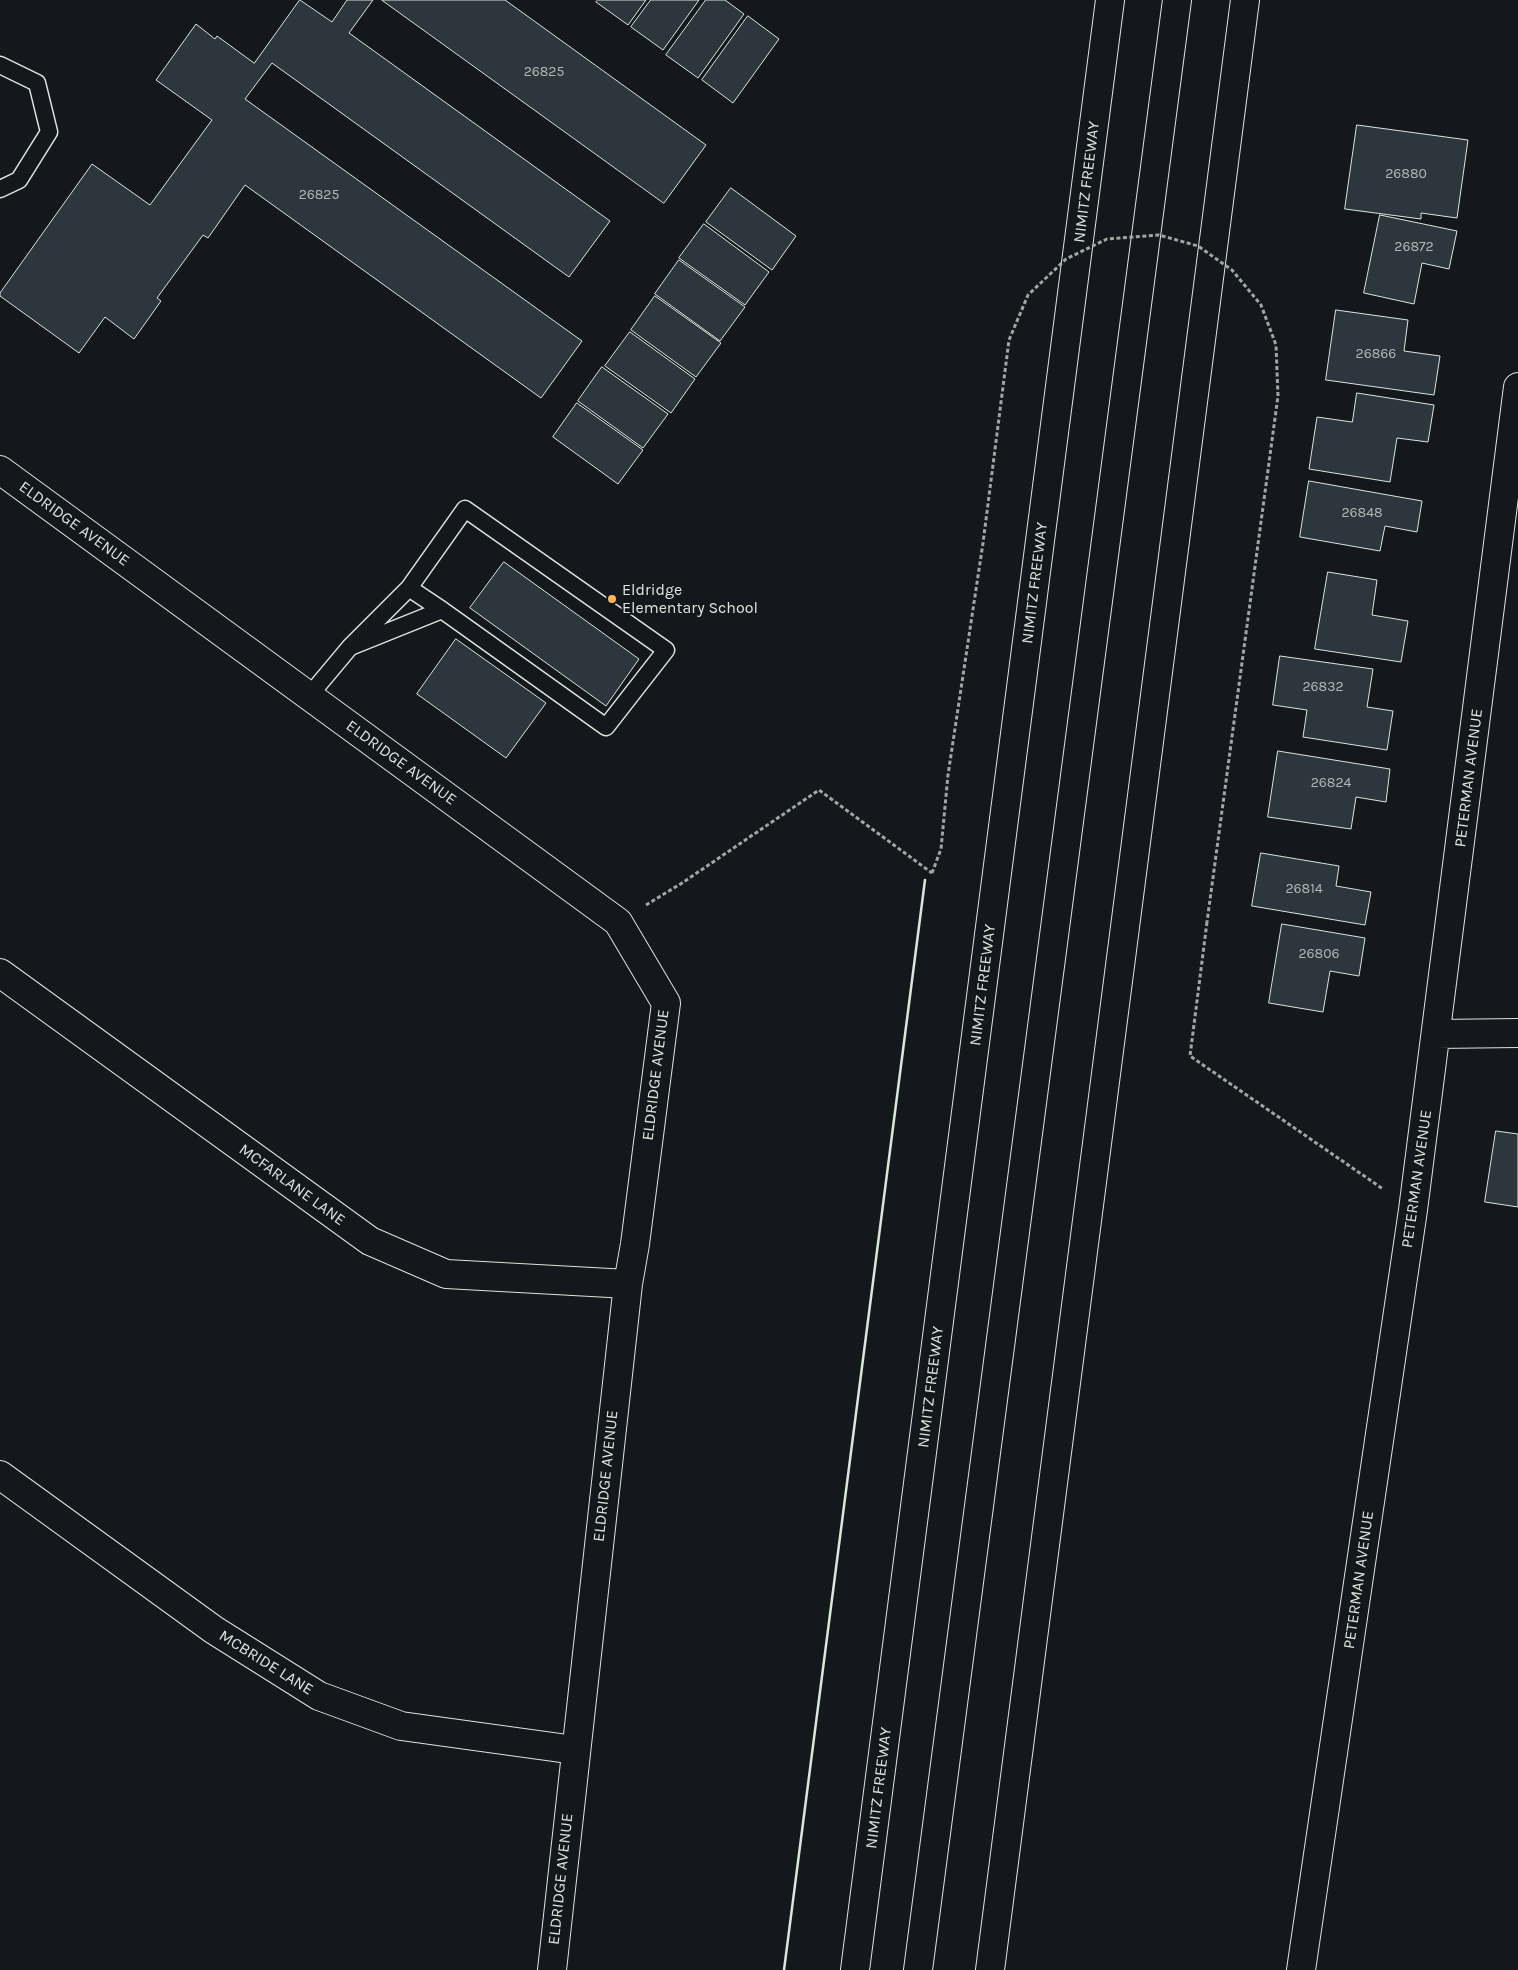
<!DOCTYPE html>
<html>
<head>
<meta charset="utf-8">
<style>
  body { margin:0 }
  canvas { display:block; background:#14181c }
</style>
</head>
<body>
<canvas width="1518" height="1970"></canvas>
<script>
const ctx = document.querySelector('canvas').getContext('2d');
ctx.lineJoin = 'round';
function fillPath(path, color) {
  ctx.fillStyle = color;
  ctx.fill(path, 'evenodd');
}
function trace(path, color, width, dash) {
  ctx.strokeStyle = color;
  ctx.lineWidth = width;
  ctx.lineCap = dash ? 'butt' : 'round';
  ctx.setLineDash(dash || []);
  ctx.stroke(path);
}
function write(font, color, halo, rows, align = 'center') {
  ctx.font = font + ' Karla,sans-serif';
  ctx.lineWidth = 4;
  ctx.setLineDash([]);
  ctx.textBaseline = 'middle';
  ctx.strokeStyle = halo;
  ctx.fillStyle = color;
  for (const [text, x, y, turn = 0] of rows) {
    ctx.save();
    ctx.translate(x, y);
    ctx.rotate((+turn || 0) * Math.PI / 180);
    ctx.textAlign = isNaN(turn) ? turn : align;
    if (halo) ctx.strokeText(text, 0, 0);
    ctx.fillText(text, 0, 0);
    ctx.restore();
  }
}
const building = new Path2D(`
  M300,0l32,22 15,-22h26l-24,33 261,188 -41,56 -297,-214 -27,36 337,242 -41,57 -296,-213 -37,53 -5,-3 -46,63 4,3 -27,38 -29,-22 -26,36 -79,-57v-3l92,-129 58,41 62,-85 -56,-40 40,-56 19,15 2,-3 37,27z
  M382,0h123l201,145 -42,58z
  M598,0h48l-18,25 -32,-23z
  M651,0h48l-36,50 -32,-23z
  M706,0h19l19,14 -46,64 -32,-23z
  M748,16l31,23 -46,64 -31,-23z
  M1357,125l111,15 -11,78 -36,-5v6l-76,-10z
  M731,188l65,48 -24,34 -66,-48z
  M1380,215l77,16 -8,38 -27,-6 -8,41 -50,-11z
  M704,224l65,48 -24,33 -66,-47z
  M679,260l66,47 -25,34 -65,-47z
  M655,296l66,47 -25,34 -65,-47z
  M1336,310l72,10 -4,31 36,5 -6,39 -108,-15z
  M630,332l65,47 -24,34 -66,-47z
  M602,367l66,47 -25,34 -65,-47z
  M1357,393l77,12 -6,37 -31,-4 -7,44 -81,-13 8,-52 35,5z
  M577,403l66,47 -25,34 -65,-47z
  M1309,481l113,20 -5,31 -32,-6 -5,25 -80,-14z
  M504,562l135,97 -33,47 -136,-98z
  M1328,572l49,8 -5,35 36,6 -7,41 -86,-13z
  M456,639l90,64 -40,55 -89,-64z
  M1280,656l93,13 -6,38 26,4 -6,39 -84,-13 4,-27 -34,-5z
  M1278,751l112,18 -4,33 -30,-5 -5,32 -83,-12z
  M1261,853l78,13 -3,20 35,6 -6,33 -113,-19z
  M1282,924l83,14 -6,38 -29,-5 -7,41 -54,-9z
  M1496,1131l22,3v73l-33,-5z`);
const path = new Path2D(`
  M646,905l36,-22 137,-93 113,83
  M1207,922l-17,134 193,133`);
const lane = new Path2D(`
  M0,65l37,18 12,49 -30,48 -19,9
  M350,647l92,-37 164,117 60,-77 -201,-141 -56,79 33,22
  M309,696l41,-49 59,-59`);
const street = new Path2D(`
  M0,470l618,452 48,81 -31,241 -7,40 -76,686
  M0,973l370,268 76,33 182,10
  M1436,1034l82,-1
  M0,1475l214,155 105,66 82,30 174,24
  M1301,1970l112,-760 105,-823`);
const highway = new Path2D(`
  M855,1970l255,-1970
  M918,1970l259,-1970
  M990,1970l255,-1970`);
const pathBridge = new Path2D(`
  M932,873l9,-24 7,-74 35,-232 26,-203 19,-45 38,-36 41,-20 52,-4 39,11 34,24 29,35 15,40 2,51 -71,526`);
const wall = new Path2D(`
  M784,1970l141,-1090`);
const markers = [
  [612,599,5,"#ffb74d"]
];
const numberNames = [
  ["26825",544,72],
  ["26880",1406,174],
  ["26825",319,195],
  ["26872",1414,247],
  ["26866",1376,354],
  ["26848",1362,513],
  ["26832",1323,687],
  ["26824",1331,783],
  ["26814",1304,889],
  ["26806",1319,954]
];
const streetNames = [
  ["NIMITZ FREEWAY",1087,182,-83],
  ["ELDRIDGE AVENUE",74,524,36],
  ["NIMITZ FREEWAY",1035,583,-83],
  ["ELDRIDGE AVENUE",401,763,36],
  ["PETERMAN AVENUE",1469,778,-83],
  ["NIMITZ FREEWAY",983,985,-83],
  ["ELDRIDGE AVENUE",656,1075,-83],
  ["PETERMAN AVENUE",1417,1179,-82],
  ["MCFARLANE LANE",292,1185,36],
  ["NIMITZ FREEWAY",931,1387,-83],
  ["ELDRIDGE AVENUE",606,1476,-84],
  ["PETERMAN AVENUE",1359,1580,-82],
  ["MCBRIDE LANE",266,1663,32],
  ["NIMITZ FREEWAY",879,1788,-83],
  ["ELDRIDGE AVENUE",561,1879,-84]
];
const poiNames = [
  ["Eldridge",622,590],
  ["Elementary School",622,608]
];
fillPath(building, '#2c363c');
trace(building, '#d8e6dc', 1);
trace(lane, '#d8e6dc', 19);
trace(street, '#d8e6dc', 30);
trace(highway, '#d8e6dc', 30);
trace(path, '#9da8a2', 3, [4, 2.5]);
trace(lane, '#14181c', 16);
trace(street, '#14181c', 28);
trace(highway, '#14181c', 28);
trace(pathBridge, '#9da8a2', 3, [4, 2.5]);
trace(wall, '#d8e6dc', 2.5);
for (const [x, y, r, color] of markers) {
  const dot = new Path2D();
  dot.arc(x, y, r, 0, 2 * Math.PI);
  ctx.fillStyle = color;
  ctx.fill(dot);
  trace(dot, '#14181c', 2);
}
write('14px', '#adbab4', null, numberNames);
write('16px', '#d8e6dc', '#14181c', streetNames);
write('16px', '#d8e6dc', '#14181c', poiNames, 'left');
</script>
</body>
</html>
